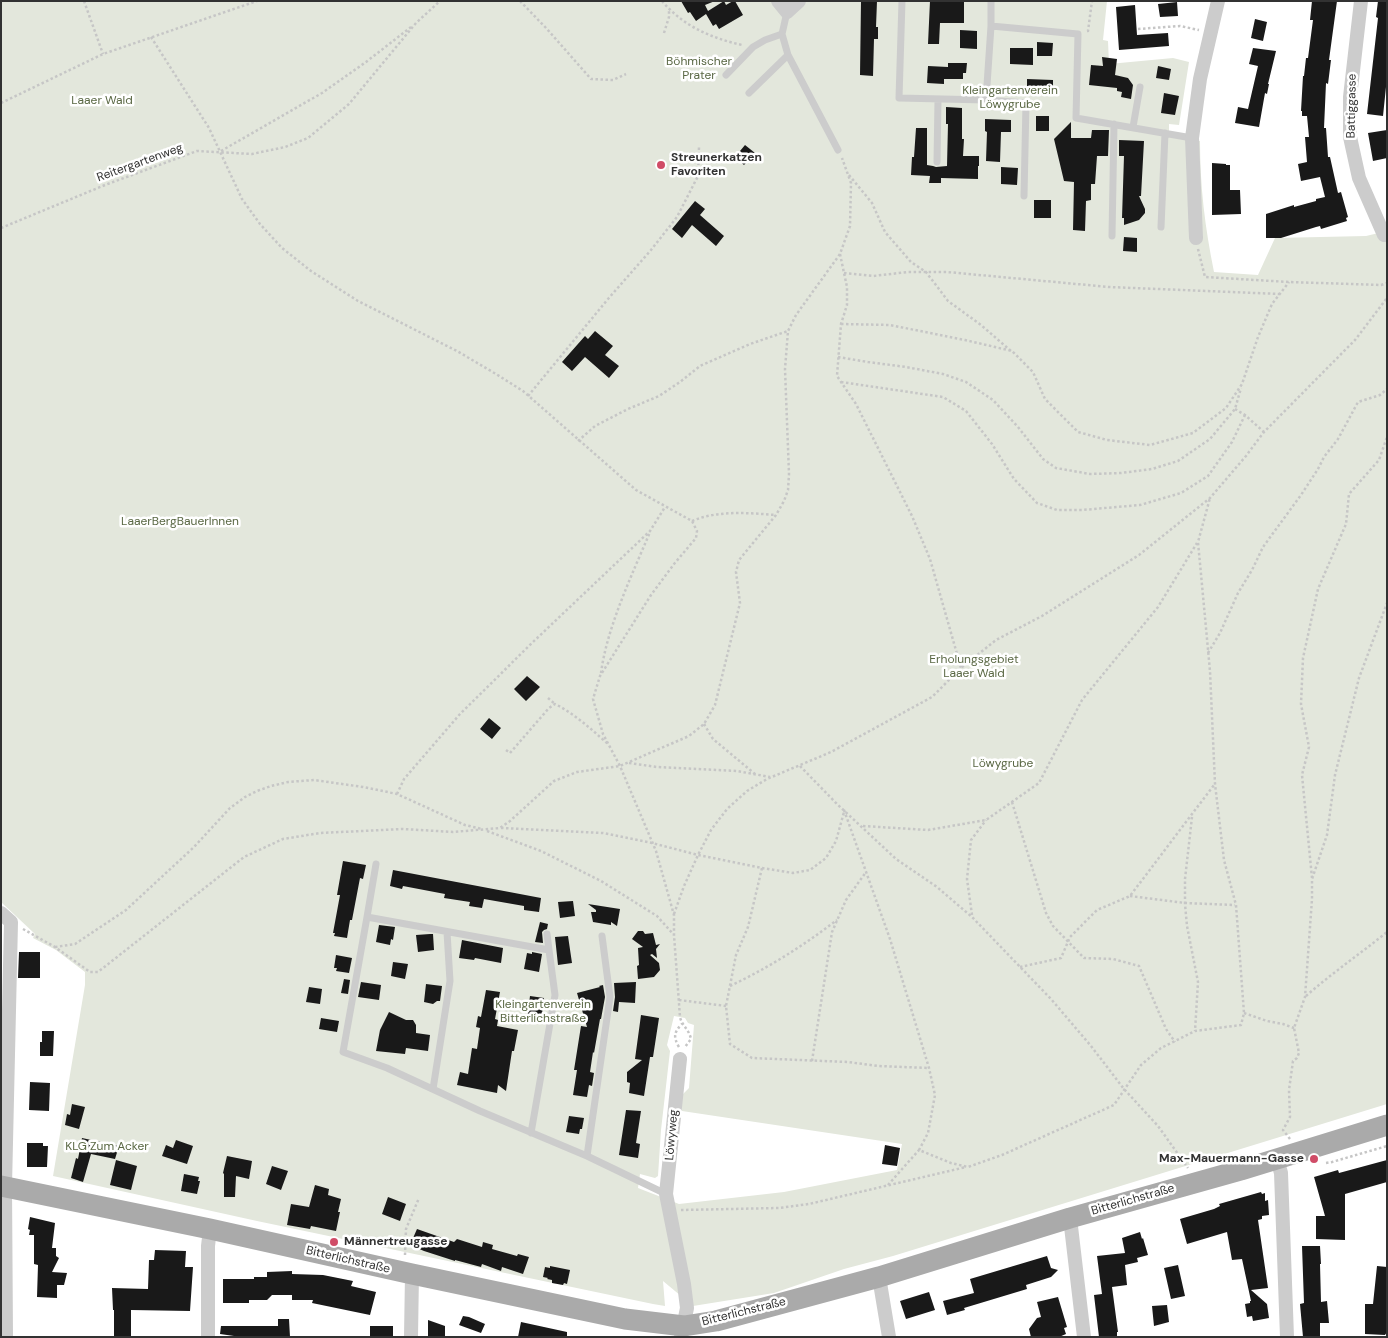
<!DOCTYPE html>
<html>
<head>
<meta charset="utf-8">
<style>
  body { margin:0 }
  #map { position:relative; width:1388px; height:1338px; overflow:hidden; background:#fff; font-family:"DM Sans",sans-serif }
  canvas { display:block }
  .frame { position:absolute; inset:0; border:2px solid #323232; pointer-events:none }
</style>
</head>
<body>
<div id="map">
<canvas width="1388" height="1338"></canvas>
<div class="frame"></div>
</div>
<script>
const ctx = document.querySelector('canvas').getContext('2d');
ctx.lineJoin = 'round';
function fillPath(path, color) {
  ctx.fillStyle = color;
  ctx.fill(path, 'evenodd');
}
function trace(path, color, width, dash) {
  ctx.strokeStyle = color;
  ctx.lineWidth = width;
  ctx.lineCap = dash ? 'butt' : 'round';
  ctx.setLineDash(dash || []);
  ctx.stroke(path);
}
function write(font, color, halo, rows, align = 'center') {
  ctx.font = font + ' "DM Sans",sans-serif';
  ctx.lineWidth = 5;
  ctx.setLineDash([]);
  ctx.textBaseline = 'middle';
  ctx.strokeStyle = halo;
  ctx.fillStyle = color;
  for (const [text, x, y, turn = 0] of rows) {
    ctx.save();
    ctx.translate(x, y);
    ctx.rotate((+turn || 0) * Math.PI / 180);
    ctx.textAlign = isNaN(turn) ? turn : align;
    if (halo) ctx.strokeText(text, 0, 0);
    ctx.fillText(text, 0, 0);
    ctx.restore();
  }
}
const green = new Path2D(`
  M1,1h1106l-4,39 5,1 1,23 64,-6 16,4 -10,63 -10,-1v13l31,4c0,46 5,86 14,131l44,3 17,-37 91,-2 21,-5v873l-494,152 -49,13 -70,24 -81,13 -30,-25 2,25 -12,-2 -396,-83 -204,-45 32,-191v-13l-29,-22 -23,-12 2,-4 -34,-32zM674,1016l11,2 3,5 6,2 -5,63 -7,7v16l220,33 -5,26 -113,22 -105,12 -41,-16 2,-14 15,4 3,-2 3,-46 9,-79 -3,-6z`);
const building = new Path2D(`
  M681,1h34l-10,4 3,6 16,-10 2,4 7,-4h2l8,14 -24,14 -3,-5 -3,2 -7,-12 -10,7 -6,-9 -2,1z
  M861,1h16l-1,26h2v12h-4l-1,37 -13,-1z
  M930,1h34v22h-24l-1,21h-11z
  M1312,1h25l-8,59h2l-3,24 -2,-1 -2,45h2l2,29h2l8,36 3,-1 7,25 -2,1 1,3 -26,8 -1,-3 -4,1 -35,11h-15v-24l28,-9v2l22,-6v-2l9,-2 -5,-20 -19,4 -3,-17 9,-2 -2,-25h4l-2,-21h-5v-5h-1l2,-35h1l2,-18h2l5,-38h-3z
  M1378,1h9v86h-1l-3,29 -16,-2 11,-96 -2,-1z
  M1177,2l1,14 -18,1 -2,-13z
  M1135,5l2,30 31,-2 1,13 -50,4 -3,-43z
  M1255,19l12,3 -4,19 -12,-3z
  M960,30l17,1v18l-17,-1z
  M1037,42l16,1 -1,13h-15z
  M1010,48h23v17l-23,-1z
  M1253,48l23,3 -8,33h1l-2,10 -2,-1 -6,34 -24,-4 3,-16 10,2 10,-43 -9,-2z
  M1102,57l15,2 -2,16 13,3 5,7 -2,14 -10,-2 1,-5 -5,-1v-3l-28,-3 2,-20 12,1z
  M948,63h19l-1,10h-3v6h-19v5l-17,-1 1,-17 20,1z
  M1158,66l13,3 -2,11 -13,-2z
  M1027,79l26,1v12h-26z
  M1164,93l15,3 -4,19 -14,-2z
  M946,107l16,1v31h2l-1,17h16v10h-1v13l-37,-1v5h-12l1,-7 -19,-1 1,-18h2l2,-29h11v37l6,1 3,1 11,-1 1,-42h-2z
  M1036,116h13v15h-13z
  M985,119l26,1v12h-10l-1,30 -14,-1 1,-29 -2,-1z
  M1071,122v16h20l1,-8h17l-1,26h-11l-2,28h-4v16l-5,1 -1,30 -12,-1 1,-48 -10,-1 -10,-42z
  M1387,130v28l-14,3 -5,-28z
  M1119,140l25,1 -3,55h-2l6,13v4l-6,7 -15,5v-7h-2l2,-62h-5z
  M745,145l10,8 -11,12 -9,-8z
  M1212,163l14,1v1h4v25h10l1,24 -29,1z
  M1001,167l17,1 -1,17 -16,-1z
  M1034,200h17v18h-17z
  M695,201l10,8 -5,6 24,21 -8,10 -24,-21 -10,13 -10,-9z
  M1124,237l13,1v14l-14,-1z
  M595,331l18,15 -8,9 14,11 -10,12 -24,-21 -13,14 -10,-9 23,-26 3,3z
  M527,676l13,11 -14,14 -12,-12z
  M489,718l12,10 -9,11 -12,-10z
  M343,861l23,4 -3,14 -3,-1 -8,42h-2l-3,18 -13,-2 1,-3h-2l7,-38h-3z
  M393,870l148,28 -2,14 -15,-2v-4l-40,-7 -2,9 -13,-2 1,-4 -26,-4 1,-4 -42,-8 -1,3 -12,-3z
  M573,901l2,15 -15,2 -2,-16z
  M588,904l32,5 -3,17 -6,-4v3l-18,-3 -2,-10h5v-2z
  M540,922l8,2 -1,5 -3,1 -2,2 1,11 -8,-1z
  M379,925l16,2 -2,13 -2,-1 -1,6 -14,-3z
  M638,931h5l2,3 8,-1 3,12 4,-1 -4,5 1,9 -5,-4 -2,1 9,8 1,7 -6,7 -16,2 -1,-13 2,-1 -1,-17 5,-1 -11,-8z
  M430,934h3l1,16 -16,2 -2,-17z
  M568,936l4,27 -14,2 -3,-28z
  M462,940l41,8 -2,15 -26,-5 -1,2 -15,-2z
  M19,952h21v26h-22z
  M532,952l10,2 -3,18 -15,-3 3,-16 5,1z
  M336,955l16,3 -3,15 -13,-2 1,-3h-3z
  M393,962l15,2 -3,15 -14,-3z
  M344,979l6,1 -2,14 -7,-1z
  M361,982l20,3 -2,15 -21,-3z
  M636,982l-1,21 -16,-1 -1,10 -5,-1 2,-14 -1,-14z
  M426,984l16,2 -2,15h-3l-4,3 -9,-2z
  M603,985l2,12 -4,22h-1l-6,34 -1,-1 -3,20 4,1 -2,13 -3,-1 -2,12 -14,-2 4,-25h-3l7,-44 6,1 -10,-34 23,-6 -1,-1z
  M309,987l13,2 -2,15 -14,-2z
  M486,990l14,2 -5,27 3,1 -1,6 21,4 -4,21h-2l-6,40 -8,-6 -1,8 -40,-8 3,-13 8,2 4,-26 5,1 3,-21 -4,-1 2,-11 3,1z
  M530,996l14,2 -3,24 -14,-2z
  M389,1012l17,8h7l3,5v8l14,2 -2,16 -22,-3 -1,6 -29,-3 4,-21z
  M641,1015l18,3 -6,39h-3l-6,39 -15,-3 1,-10 -3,-1v-10l15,-12 -7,-1z
  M321,1018l18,3 -2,11 -18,-3z
  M42,1031h12l-1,25h-13v-14h2z
  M30,1082l20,1 -1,28 -20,-1z
  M72,1104l13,3 -6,22 -14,-4 2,-11 3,1z
  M626,1110l15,1 -5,32 4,1 -2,14 -19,-3z
  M569,1116l15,2 -2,11h-2l-1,5 -13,-2z
  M82,1138l37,8 -4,13 -24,-5 -8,28 -12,-4 5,-20 2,1z
  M176,1140l17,6 -6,18 -25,-8 4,-11 7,3z
  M27,1143h16v3h5l-1,21h-20z
  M885,1145l15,3 -3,18 -15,-2z
  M227,1156l25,5 -3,18 -13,-3 -1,21h-11v-23l-1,-1z
  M116,1160l21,6 -6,24 -21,-5z
  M1387,1160v22l-42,12v46l-29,-1v-23h9l-11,-39 24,-7 1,3z
  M272,1166l16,5 -7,19 -15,-6z
  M184,1174l15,3 -1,4h2l-3,13 -16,-3z
  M315,1185l14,4 -1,6 13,4 -3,13h2l-4,19 -25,-5 -1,3 -23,-4 4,-21 18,3z
  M1261,1192l1,2 3,-1v8l3,-1 1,15 -7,1v3l-4,1 10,68 -17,2 16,14 2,14 -16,3 -1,-5 -5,1 -2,-13 5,-1v-2h1l-9,-42 -10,1 -5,-28 -40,12 -7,-25 34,-10 6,-3 -1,-2z
  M388,1197l18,7 -6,17 -18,-7z
  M30,1217l25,6 -3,25h4v8l3,2 -7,14 15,1 -3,12h-7v13l-20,-1 1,-32 -4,-1v-29h-5l1,-5 -2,-1z
  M417,1229l37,13 3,-3 25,8 1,-5 10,3 -1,4 25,7 1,-2 11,3 -6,17 -21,-7 -1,4 -19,-7 -1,3 -26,-7v1l-31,-10 -14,-6z
  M1140,1232l2,7 1,-1 5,17 -11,3 1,4 -13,3 2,20 -15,2 6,45h-1v5h-18l-5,-42 8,-1 -5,-38 28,-3 -3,-15z
  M1302,1246h18l1,18h-1l1,38 6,-1 2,22h-9v14h-17l-3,-33 4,-1z
  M155,1250l31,1 -1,16h8l-3,44 -59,-1v27h-17v-27h-1l-1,-22 36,1 1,-29h5z
  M1047,1256l4,12 7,2 -7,7 -25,8 1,4 -63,19 1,2 -18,5 -4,-14 31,-8 -4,-14z
  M1178,1265l7,31 -14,3 -7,-31z
  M550,1266l20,4 -3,14 -3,-1 -1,2 -11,-2v-3l-5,-1 1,-1 -5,-1 2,-10 5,1z
  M1377,1266l10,1v65l-2,3 -20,-1v-30h8z
  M292,1271v3l31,1 30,6 -2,5 25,6 -6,23 -58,-12 1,-3h-21v-5h-20l-5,5h-18v3h-26v-24h31v-2h13v-5z
  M929,1292l6,18 -29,9 -6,-18z
  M1058,1297l9,30 -3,1 2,6 -7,3h-28l-2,-8 8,-11 4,-1 -4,-15z
  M1167,1305l2,17 -15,4 -2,-20z
  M463,1316l6,1 16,7 -4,9 -22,-8z
  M278,1319h11l1,18h-49l-21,-3 1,-8h57z
  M428,1320l17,6v11h-17z
  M521,1322l46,10v5h-49z
  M370,1326h23v11h-23z`);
const path = new Path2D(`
  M84,1l19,53
  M520,1l27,28 44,50 22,1 13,-6
  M662,1c21,25 49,37 80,44
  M1138,29l42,-3 19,4
  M1087,31h1l4,-30
  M664,33l5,-16v-6
  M151,37l58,91 33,71 18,25 22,24 29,23 47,30 99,50 39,23 27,17 113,99 56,31 5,10 -1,7 -22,26 -23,31 -51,81 -7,23 10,35 17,32 36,85 18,64v20l6,82c2,9 9,12 11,22l-6,8
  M1,103l102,-49 154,-53
  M221,151l101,-58 44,-31 45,-35
  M849,175l23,28 13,29 26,30 15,10 22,29 33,24 30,26
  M1,228l104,-43 92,-34 55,3 33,-7 23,-9 41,-34 67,-81 24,-22
  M1198,249l7,28 84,5 92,3 6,-2
  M840,254l7,33v18l-6,19 -4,52 19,28 56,112 18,43 31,109
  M844,273l29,3 35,-4h39l162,15 171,7
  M841,324l49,1 75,15 47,11 21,21 12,27 33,33 29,8 43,5 43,-12 33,-25 16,-24 16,-47 14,-33 17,-22
  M838,357l30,5 38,5 37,7 23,8 27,18 25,27 25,32 13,9 34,6 31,-1 31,-4 26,-8 32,-22 25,-30 6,-21
  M841,382l102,15 23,14 26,33 22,35 23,24 20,7h25l58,-5 41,-12 27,-17 24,-34 13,-27
  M528,396l80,-97 43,-49 26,-33 21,-41 1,-29
  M1235,409l10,6 19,17
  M578,441l17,-15 33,-17 31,-13 21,-14 20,-16 50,-22 38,-13
  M692,521c26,-11 56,-8 84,-6
  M1208,653l12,-20 18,-40 14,-23 11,-23 38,-52 17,-26 6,-12 14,-18 20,-37 22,-7 7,-6
  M601,673c6,-46 31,-98 49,-141
  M548,698l7,6
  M704,724l9,15 42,35
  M506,750l4,3 39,-45 6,-4c20,10 36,25 53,40
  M629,763l28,4 80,4 33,6
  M800,766l37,38 59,55 41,28 35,30 79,82 40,47 33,43 34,37 30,42
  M397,794l7,-15 56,-65 73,-72 117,-111 15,-24
  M1012,802l34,111 7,13 31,32 29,1 26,7 27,63 9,13
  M844,810l46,129 39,129 6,27 -7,38 -9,17 32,13 17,4 34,-12 112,-50 27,-40 20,-17 34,-17 46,-6 3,-12 -8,-108 -12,-45 -9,-76 -5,-113 -12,-129 12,-44
  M1192,817l-7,62v25l2,22 11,56 -3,49
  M863,826l65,4 58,-10 53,-37 43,-83 76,-93 39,-64
  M501,828l102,5 49,10 46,12 64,13 -14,59 -12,28 -10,51 4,38 22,14 96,4 30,4 51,2
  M487,831l54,20 60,30 56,35 17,19
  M762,868l31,5 17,-3 16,-12 10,-17 8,-29
  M1312,878l-10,-103 7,-28 -8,-43 2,-46 15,-69 28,-65 3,-30 30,-34 8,-23
  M1130,896l55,7 50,2
  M674,914l10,-28 14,-31 13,-25 16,-21 20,-18 20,-12 64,-27 101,-55 29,-29 35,-28 46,-24 97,-61 71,-57 36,-42 18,-24 91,-92 32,-42
  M972,915l-5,-36 4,-39 15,-20
  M23,929l32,18 35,25h8l146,-115 39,-18 37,-6 83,-4 50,3 47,-4 10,-7 44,-40 23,-9 43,-6 69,-30 15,-12 11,-19 25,-102 -4,-31 3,-12 37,-45 8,-14 4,-11 1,-16 -4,-105 3,-38 8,-16 44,-61 10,-28 1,-43 -9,-25
  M55,947l20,-3 51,-34 68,-63 36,-39 15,-11 12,-6 14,-5 17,-4 26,-2 49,7 34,7 68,31 17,4
  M1020,967l41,-9 9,-21 27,-27 33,-14 84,-111
  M730,986c38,-18 73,-40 107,-66
  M1306,996c26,-23 54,-42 81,-64
  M679,1000l47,6
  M1244,1013l23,8 16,3 11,4
  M679,1047c-6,-10 -5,-15 3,-23
  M812,1061l20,-129 14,-32 20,-28
  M1290,1139l-7,-9 7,-13 -1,-27 4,-29 4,-3 2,-5 -5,-25 11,-31 7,-98v-20l15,-44 8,-60 24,-97 28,-75
  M1326,1163l6,-1 55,-16
  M888,1185l31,-35
  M681,1210l98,-2 30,-4 157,-37
  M405,1255l1,-26 13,-31`);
const lane = new Path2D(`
  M902,1l-3,97 87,2
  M991,1v25l87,8 -2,84 116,20
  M787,12l-5,22 6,21 50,95
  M991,26l-5,74 40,3 -2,93
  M726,75l27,-28 12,-7 17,-6
  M749,93l39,-38
  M1133,127l7,-40
  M937,162l1,-62
  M1161,227l4,-94
  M1112,236l2,-112
  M367,917l9,-53
  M547,934l2,16
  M433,1089l17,-108 -3,-49
  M531,1133l24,-138 -6,-45 -182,-33 -24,135 44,16 93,43 107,45 79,38
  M587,1156l23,-159 -8,-61`);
const street = new Path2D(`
  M778,1l9,11 12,-11
  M1361,1l-11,96v40l9,41 25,57
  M1196,238l-4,-100 8,-59 18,-78
  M1,913l10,9 -6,264 1,151
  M680,1059l-14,135 18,90 3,24 -6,29
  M1277,1159l4,14 6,164
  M1070,1218l14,119
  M879,1277l10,60
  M208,1337v-91l2,-17
  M411,1337l1,-63`);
const primary = new Path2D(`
  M1,1186l209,43 202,45 213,45 59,7 32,-5 163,-44 191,-59 171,-48 146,-45`);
const markers = [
  [661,165,5,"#d04c67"],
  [1314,1159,5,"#d04c67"],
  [334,1242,5,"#d04c67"]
];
const parkNames = [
  ["Böhmischer",699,62],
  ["Prater",699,76],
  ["Kleingartenverein",1010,91],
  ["Löwygrube",1010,105],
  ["Laaer Wald",102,101],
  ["LaaerBergBauerInnen",180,522],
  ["Erholungsgebiet",974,660],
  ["Laaer Wald",974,674],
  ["Löwygrube",1003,764],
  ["Kleingartenverein",543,1005],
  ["Bitterlichstraße",543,1019],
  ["KLG Zum Acker",107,1147]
];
const streetNames = [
  ["Battiggasse",1352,106,-89],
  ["Reitergartenweg",140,163,-20],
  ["Löwyweg",672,1135,-85],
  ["Bitterlichstraße",1133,1200,-16],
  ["Bitterlichstraße",348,1260,13],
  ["Bitterlichstraße",744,1312,-14]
];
const poiNames = [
  ["Streunerkatzen",671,158],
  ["Favoriten",671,172],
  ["Max-Mauermann-Gasse",1304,1159,"right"],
  ["Männertreugasse",344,1242]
];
fillPath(green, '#e3e7dc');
fillPath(building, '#191919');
trace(path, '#c6c6c6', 2.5, [2.5, 2.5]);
trace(lane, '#ccc', 7);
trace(street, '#ccc', 14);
trace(primary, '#aaa', 21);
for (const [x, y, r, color] of markers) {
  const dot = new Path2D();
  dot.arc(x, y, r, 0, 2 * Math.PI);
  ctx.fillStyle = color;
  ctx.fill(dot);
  trace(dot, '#fff', 2);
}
write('12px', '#5a6844', '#fff', parkNames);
write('12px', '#323232', '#fff', streetNames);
write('bold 12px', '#323232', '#fff', poiNames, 'left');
</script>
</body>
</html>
